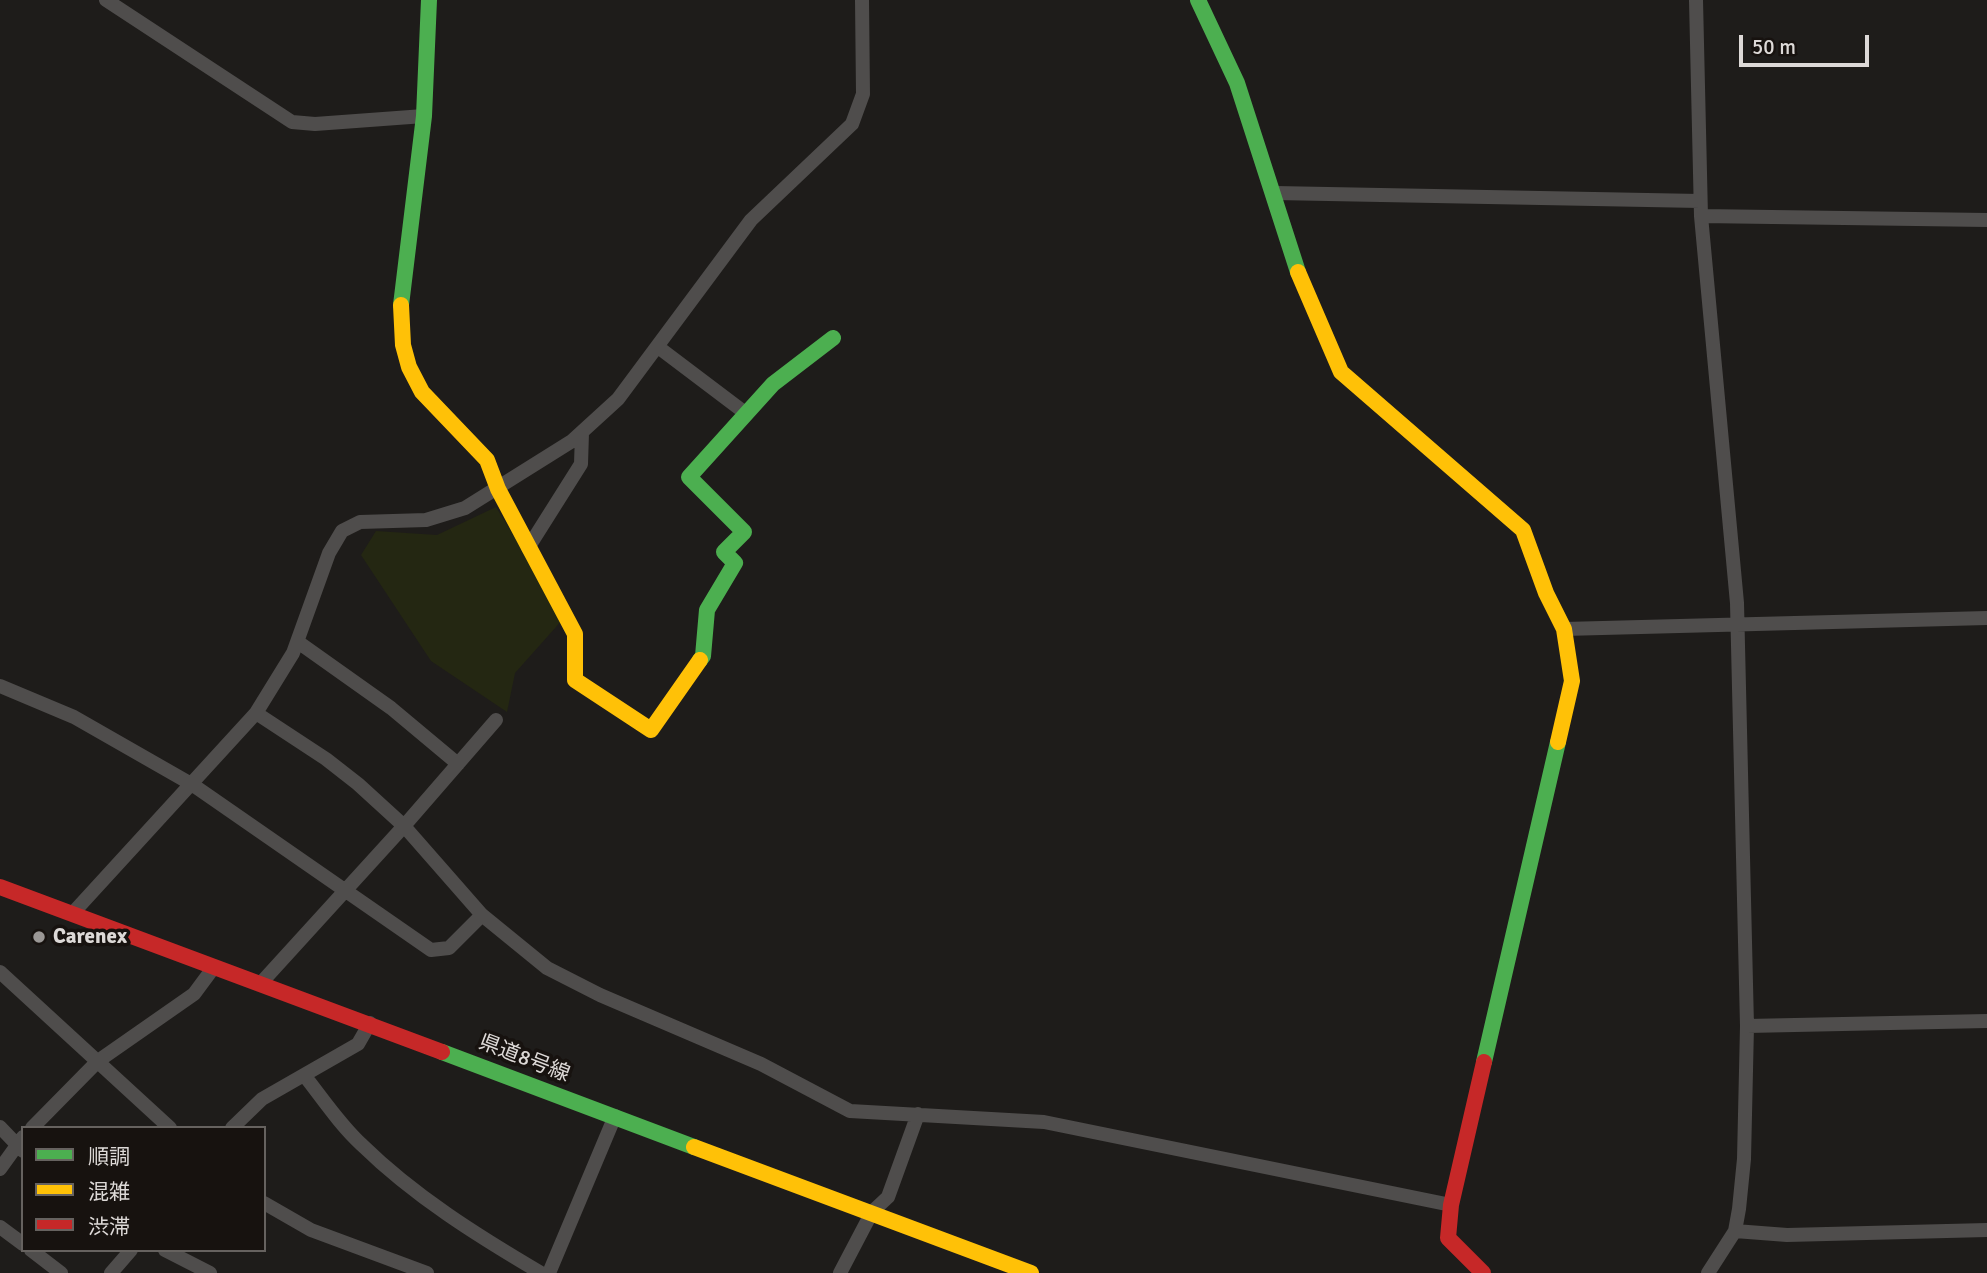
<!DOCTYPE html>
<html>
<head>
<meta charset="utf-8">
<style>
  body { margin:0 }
  #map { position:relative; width:1987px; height:1273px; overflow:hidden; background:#1e1c1a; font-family:Signika,"Noto Sans JP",sans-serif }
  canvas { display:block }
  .legend { position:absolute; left:21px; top:1126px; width:245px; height:126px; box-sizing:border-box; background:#17120f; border:2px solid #66625f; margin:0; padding:9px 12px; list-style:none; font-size:21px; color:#ddd9d7 }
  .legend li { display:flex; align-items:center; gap:14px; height:35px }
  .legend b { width:35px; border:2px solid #66625f }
  .scale { position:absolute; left:1739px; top:35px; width:130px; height:32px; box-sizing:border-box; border:4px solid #ddd9d7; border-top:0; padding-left:9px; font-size:21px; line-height:24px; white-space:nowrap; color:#ddd9d7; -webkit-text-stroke:5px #17120f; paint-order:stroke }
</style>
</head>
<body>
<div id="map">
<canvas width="1987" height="1273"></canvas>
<ul class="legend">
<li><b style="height:9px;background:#4caf50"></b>順調</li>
<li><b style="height:9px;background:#ffc107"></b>混雑</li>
<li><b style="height:9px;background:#c62828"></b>渋滞</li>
</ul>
<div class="scale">50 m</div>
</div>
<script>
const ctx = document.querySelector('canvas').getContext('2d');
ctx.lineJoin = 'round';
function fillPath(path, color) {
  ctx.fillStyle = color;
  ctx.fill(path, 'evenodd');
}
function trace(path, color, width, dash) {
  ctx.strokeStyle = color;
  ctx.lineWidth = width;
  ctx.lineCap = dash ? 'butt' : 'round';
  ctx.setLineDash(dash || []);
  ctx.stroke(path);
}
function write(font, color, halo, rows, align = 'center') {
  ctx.font = font + ' Signika,"Noto Sans JP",sans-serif';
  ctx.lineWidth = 7;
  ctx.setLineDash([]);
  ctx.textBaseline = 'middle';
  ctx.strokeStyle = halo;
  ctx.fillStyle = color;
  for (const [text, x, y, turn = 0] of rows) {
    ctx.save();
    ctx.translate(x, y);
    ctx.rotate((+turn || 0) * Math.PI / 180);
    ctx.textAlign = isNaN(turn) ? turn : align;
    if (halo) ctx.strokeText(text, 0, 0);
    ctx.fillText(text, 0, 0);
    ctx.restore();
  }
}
const green = new Path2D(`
  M496,507l68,111 -49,55 -8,39 -76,-51 -70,-106 15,-24 61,4z`);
const street = new Path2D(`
  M106,0l186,122 23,2 109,-8
  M1696,0l5,216 36,387 10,423 -3,133 -5,50 -4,22 -27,42
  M1275,193l425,8
  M1701,216l286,4
  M658,347l86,65
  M528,548l53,-84 1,-31
  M1564,629l423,-11
  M298,642l93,66 67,56
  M0,686l74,31 119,68 238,165 18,-2 33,-33
  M256,713l70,46 32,25 46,42 78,89 65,53 53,27 161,69 89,47 194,11 407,83
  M72,914l184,-201 37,-60 36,-100 13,-22 18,-9 66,-2 39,-12 107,-67 46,-42 133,-179 101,-96 11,-30 -1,-94
  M0,972l170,156
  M261,983l143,-157 92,-106
  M1747,1026l240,-5
  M304,1075c19,24 36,50 58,70 52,51 116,91 179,128
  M0,1127l23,24
  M32,1128l66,-67 96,-67 20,-27
  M232,1128l30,-29 96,-55 12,-21
  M0,1169l23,-32
  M264,1203l47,27 116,43
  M0,1227l23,17
  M1735,1231l52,4 200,-5
  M31,1250l30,23
  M165,1250l45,23
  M111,1273l20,-23
  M549,1273l66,-157
  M840,1273l32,-61 16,-15 30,-83`);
const fast = new Path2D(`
  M1198,0l39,83 61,189
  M401,305l23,-189 5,-116
  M700,660l3,-4 4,-46 28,-47 -11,-11 20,-20 -55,-55 84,-93 60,-46
  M442,1052l252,95
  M1484,1062l74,-320`);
const slow = new Path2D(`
  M1298,272l43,100 182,158 23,63 18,36 8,52 -14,61
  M401,305l2,40 6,22 13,25 65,68 11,29 77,145v46l76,50 49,-70
  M694,1147l337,126`);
const jam = new Path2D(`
  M0,887l442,165
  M1483,1273l-35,-35 3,-33 33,-143`);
const markers = [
  [39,937,7,"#9a9795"]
];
const poiNames = [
  ["Carenex",53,937]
];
const streetNames = [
  ["県道8号線",524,1059,21]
];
fillPath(green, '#242712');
trace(street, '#4f4d4c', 14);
trace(fast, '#4caf50', 16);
trace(slow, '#ffc107', 16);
trace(jam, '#c62828', 16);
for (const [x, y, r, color] of markers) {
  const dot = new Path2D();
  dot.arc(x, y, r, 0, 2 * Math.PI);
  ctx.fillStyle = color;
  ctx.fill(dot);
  trace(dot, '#17120f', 2.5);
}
write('bold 21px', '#ddd9d7', '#17120f', poiNames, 'left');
write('21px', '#ddd9d7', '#17120f', streetNames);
</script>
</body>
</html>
